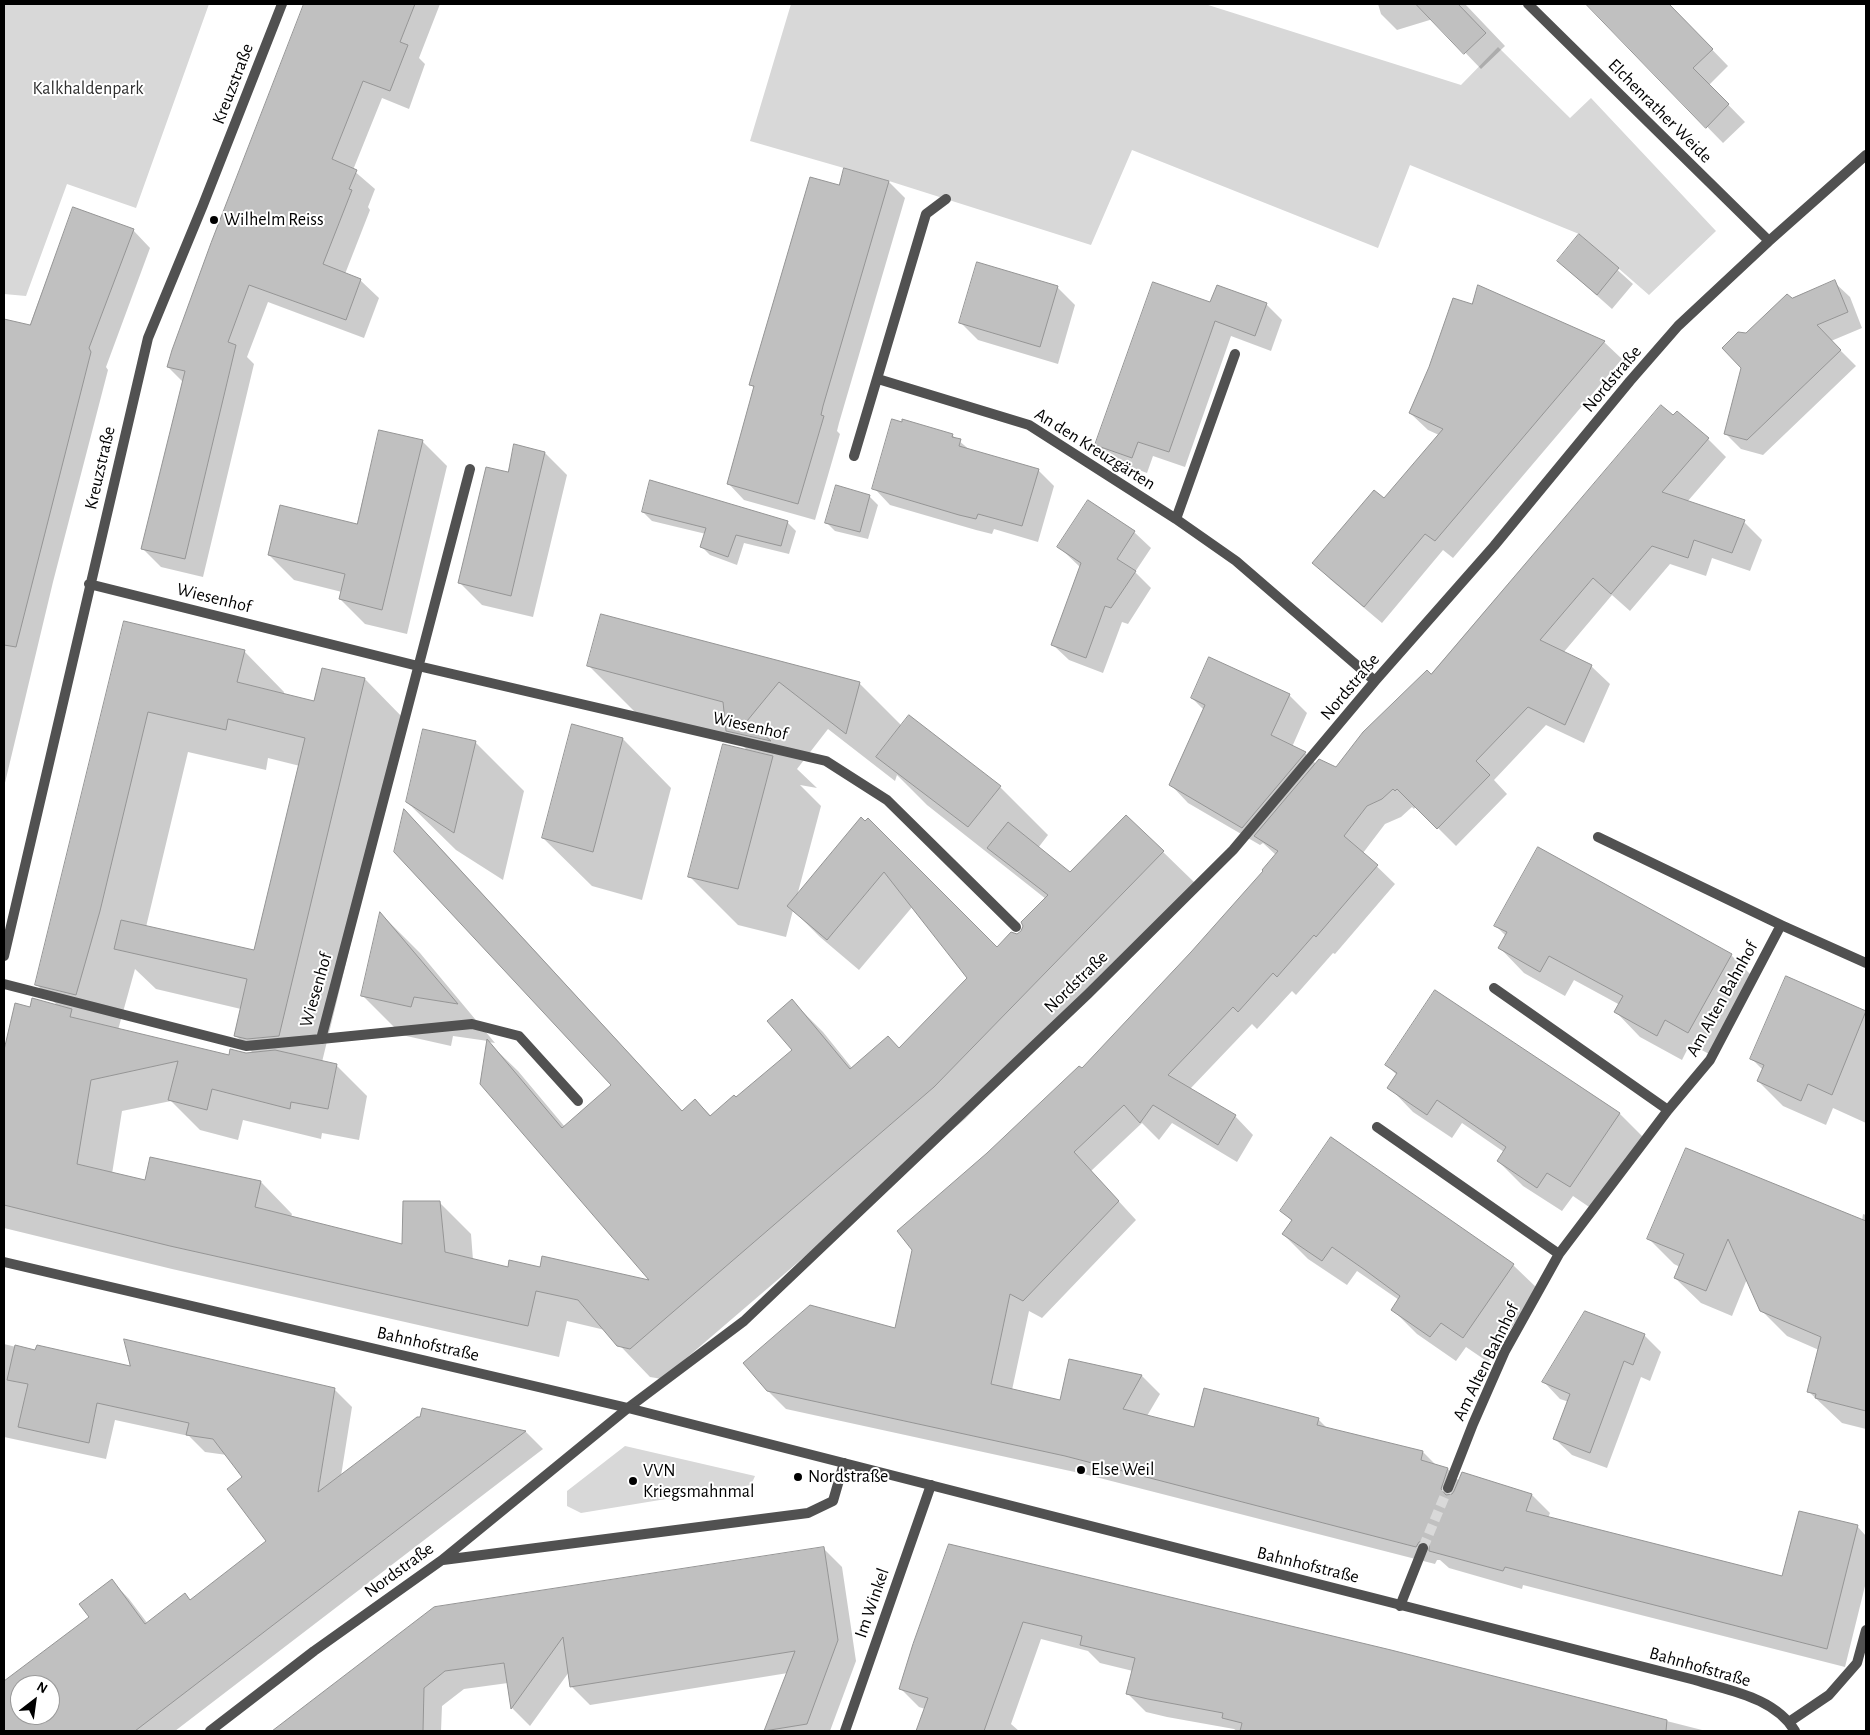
<!DOCTYPE html>
<html>
<head>
<meta charset="utf-8">
<style>
  body { margin:0 }
  #map { position:relative; width:1870px; height:1735px; overflow:hidden; background:#fff; font-family:"Alegreya Sans",sans-serif }
  canvas { display:block }
  .frame { position:absolute; inset:0; border:5px solid #000; pointer-events:none }
  .north { position:absolute; left:10px; top:1675px; width:50px; height:50px; box-sizing:border-box; background:#fff; border:1px solid #999; border-radius:50%; rotate:30deg; font-size:14px; font-weight:700; line-height:20px; text-align:center; color:#000 }
  .north::after { content:''; display:block; margin:auto; width:18px; height:22px; background:#000; clip-path:polygon(50% 0,100% 100%,50% 72%,0 100%) }
</style>
</head>
<body>
<div id="map">
<canvas width="1870" height="1735"></canvas>
<div class="frame"></div>
<div class="north">N</div>
</div>
<script>
const ctx = document.querySelector('canvas').getContext('2d');
ctx.lineJoin = 'round';
function fillPath(path, color) {
  ctx.fillStyle = color;
  ctx.fill(path, 'evenodd');
}
function trace(path, color, width, dash) {
  ctx.strokeStyle = color;
  ctx.lineWidth = width;
  ctx.lineCap = dash ? 'butt' : 'round';
  ctx.setLineDash(dash || []);
  ctx.stroke(path);
}
function write(font, color, halo, rows, align = 'center') {
  ctx.font = font + ' "Alegreya Sans",sans-serif';
  ctx.lineWidth = 4;
  ctx.setLineDash([]);
  ctx.textBaseline = 'middle';
  ctx.strokeStyle = halo;
  ctx.fillStyle = color;
  for (const [text, x, y, turn = 0] of rows) {
    ctx.save();
    ctx.translate(x, y);
    ctx.rotate((+turn || 0) * Math.PI / 180);
    ctx.textAlign = isNaN(turn) ? turn : align;
    if (halo) ctx.strokeText(text, 0, 0);
    ctx.fillText(text, 0, 0);
    ctx.restore();
  }
}
const green = new Path2D(`
  M4,4h205l-73,204 -69,-24 -41,112 -22,-2z
  M791,4h414l256,81 37,-38 72,71 21,-20 125,133 -67,64 -70,-61 -169,-69 -32,83 -246,-98 -41,95 -202,-64 -139,-40z
  M625,1446l130,30 -4,9 -170,28 -14,-7v-15z`);
const shadow = new Path2D(`
  M305,4h135l-21,54 6,6 -16,45 -27,-11 -29,72 22,19 -7,18 2,3 -25,64 15,6 19,18 -15,40 -96,-36 -21,55 7,7 -51,213 -42,-10 -18,-18 40,-167 -15,-15 48,-134z
  M1378,4h87l40,42 -24,23 -48,-50 -36,11 -16,-16z
  M1597,4h71l60,62 -19,19 36,37 -22,21 -131,-134z
  M889,182l16,16 -66,225 -2,8 3,3 -25,86 -71,-20 -16,-17 27,-94 -5,-5 90,-197z
  M133,230l17,18 -44,119 2,3 -55,212 -49,205v-450l3,-16 23,6z
  M1580,236l53,48 -21,25 -54,-48z
  M1834,282l16,15 12,31 -31,13 25,25 -93,89 -22,-6 -15,-15 16,-67 5,-32 45,-35z
  M1057,287l18,18 -17,59 -80,-24 -17,-17z
  M1211,304h55l16,16 -11,31 -40,-15 -46,131 -32,-11 -6,17 -35,-13 -15,-16z
  M1604,342l18,17 -169,199 -10,-8 -61,73 -51,-43 -17,-17 70,-63 55,-65 -11,-5 -18,-17z
  M1673,417l35,22 18,18 -39,45 57,20 18,18 -12,31 -38,-13 -6,18 -36,-12 -40,47 -18,-16 -49,58 28,13 19,18 -26,59 -38,-18 -52,55 13,14 -51,52 -40,-40 -2,3 -2,-2 -11,10 -16,7 -22,29 32,31 -60,70 -2,-1 -37,42 -4,-4 -35,38 -5,-5 -62,65 45,27 18,19 -16,27 -65,-39 -13,17 -17,-17 -51,48 45,49 -94,98 -13,-7 -17,79 49,12 9,-41 72,15 18,18 -13,22 48,13 123,-10 10,10 95,23 13,13 12,4 11,12 3,-7 70,21 18,18 -2,5 235,59 74,-51 9,10v46l-21,85 -322,-82 -1,4 -73,-21 -9,-8h-3l-2,4 -351,-90 -298,-65 -19,-19 129,-61 186,-259 110,-117 73,-82 11,-16 -13,-12 -3,2 -72,-42 -17,-18 33,-75 -12,-12 97,-3 18,18 -15,34 13,6 11,11 20,5 95,-93z
  M952,435l19,16 67,19 16,16 -16,56 -44,-13 -2,5 -16,-4 -86,-25 -16,-17z
  M422,441l25,25 -40,168 -42,-10 -25,-25 2,-7 -48,-12 -25,-25 89,-30z
  M515,445l30,8 22,22 -34,142 -51,-12 -22,-22 48,-109z
  M869,496l9,9 -10,34 -33,-8 -9,-9z
  M1089,502l45,30 17,16 -16,24 16,16 -23,36 -6,-2 -19,51 -34,-13 -17,-16 28,-77 -21,-20z
  M643,512l144,10 9,9 -7,23 -45,-11 -7,22 -27,-10 -9,-9 5,-12 -54,-13z
  M125,623l119,28 40,41v3l31,8 50,-24 40,41 -83,342 14,3 31,31 -8,44 -37,-7 -1,6 -78,-19 -5,20 -38,-10 -29,-29 -49,10 -10,63 34,8h115l31,32 -1,3 113,29 35,-44 32,32 2,26 36,9h32l112,13 -165,-241 -35,-5 -2,10 -49,-11 -40,-40 19,-81 39,39 75,90 -7,-1 30,29 47,56 48,-42 -208,-273 30,30 248,270 12,-12 16,16 25,-17 58,-49 -2,-49 31,31 29,36 48,-19 69,-71 -56,-72 -54,64 -39,-33 -27,-27 -7,27 -48,-12 -49,-49 59,-125 -10,-10 -101,-27 -49,-49 271,18 43,43 98,61 48,48 -10,13 32,26 56,-58 69,67 -230,236 -303,260 -12,-2 -45,-47 -38,-9 -8,36 -387,-88 -168,-41v-173l12,-50 15,4 27,-3 -22,-22zM828,729l67,52 2,-6 30,30 119,94 -24,33 -25,16 -135,-129 -65,77 24,-90 -21,-21 17,3 -20,-19zM188,752l78,18 2,-12 32,8 -45,185 -109,-24zM135,969l21,20 85,20 -6,26 18,18 -23,4 -112,-27z
  M573,726l50,13 48,49 -29,112 -50,-14 -49,-48z
  M475,742l49,49 -21,89 -47,-30 -49,-48z
  M1496,926l235,29 25,25 -43,76 -23,-12 -8,16 -42,-23 -24,-25 4,-7 -46,-25 -9,16 -41,-23 -24,-25 6,-12z
  M1787,978l79,34v111l-33,-15 -7,17 -43,-19 -25,-25 5,-11 -11,-11z
  M1386,1065l233,48 25,25 -49,73 -22,-15 -11,15 -39,-25 -25,-25 6,-9 -42,-29 -10,15 -39,-26 -24,-25 8,-12z
  M1282,1211l231,54 25,24 -50,73 -22,-15 -10,14 -39,-27 -24,-24 6,-10 -42,-29 -10,14 -39,-26 -25,-25 9,-13z
  M1863,1214l3,1v214l-24,-6 -34,-32 11,-41 -32,-14 -26,-26 -14,-31 -15,37 -31,-13 -26,-25 5,-11 -6,-3 -25,-25 213,-18z
  M1644,1335l17,17 -11,29 -9,-4 -34,91 -35,-13 -17,-16 14,-37 -9,-3 -16,-17z
  M4,1344l32,8 96,15 203,23 17,17 -11,69 80,-57 2,-10 103,23 17,17 -368,282h-171v-25l6,-4 -6,-8v-11l87,-66 21,-36 17,18 19,25 43,-23 77,-59 -25,-65 -16,-22 -22,-3 -16,-16 -74,-16 -9,39 -102,-22zM20,1685h30v30h-30z
  M950,1546l441,105 315,80h-469l-3,-2 -67,-12 -21,-5 -19,-19 6,-22 -33,-8 -12,-12 -47,-12 -30,85 8,7h-101l7,-22 -6,-2 -18,-18z
  M823,1548l19,19 14,94 -26,70h-65l23,-58 -198,32 -19,-19 -2,-14 -39,54 -18,-18 -4,-25 -44,6 -22,17 -1,25h-167l160,-123z`);
const building = new Path2D(`
  M304,4h111l-15,38 8,3 -18,46 -27,-10 -31,78 25,11 -8,19 3,1 -29,74 38,15 -15,41 -97,-35 -21,57 8,3 -51,214 -44,-10 44,-178 -18,-4 5,-17 39,-107z
  M1416,4h42l28,29 -22,21z
  M1586,4h83l44,45 -20,19 36,36 -23,24z
  M844,168l45,13 -66,225 -2,9 3,1 -26,88 -71,-20 27,-98 -5,-1 61,-208 29,8z
  M73,207l61,22 -45,119 2,4 -75,295 -12,-2v-326l26,6z
  M1579,234l40,34 -22,27 -40,-34z
  M977,262l81,24 -18,61 -81,-24z
  M1835,280l13,32 -31,13 24,25 -94,90 -23,-6 17,-66 -19,-20 16,-16 8,1 41,-39 5,4z
  M1153,282l57,20 7,-17 50,18 -12,33 -40,-15 -46,131 -31,-10 -6,16 -37,-13z
  M1478,285l127,56 -170,200 -10,-7 -61,73 -52,-44 62,-73 10,8 59,-69 -34,-16 20,-46 24,-69 19,6z
  M1661,405l12,10 4,-4 32,27 -47,54 83,28 -13,33 -38,-13 -6,18 -36,-12 -41,48 -18,-16 -53,62 52,25 -27,60 -37,-18 -52,54 14,14 -53,54 -40,-40 -2,2 -2,-2 -11,10 -15,7 -23,30 34,29 -62,72 -2,-2 -37,42 -4,-4 -35,39 -5,-5 -65,68 68,40 -18,30 -65,-40 -13,18 -16,-18 -50,47 45,49 -96,100 -13,-7 -19,90 69,16 9,-41 73,16 -19,34 71,18 10,-39 115,30 -2,7 106,26 -2,9 27,8 -7,21 5,6 6,-1 2,-3 8,-19 70,22 -6,17 256,65 17,-65 59,14 -31,124 -322,-82 -2,4 -74,-20v-7l-4,-3 -6,1 -3,5 -351,-91 -298,-65 -24,-28 67,-58 85,23 17,-78 -15,-19 90,-78 92,-87 3,2 109,-116 72,-81 -1,-1 16,-19 -24,-15 65,-77 17,8 27,-35 64,-62 4,4z
  M892,419l10,3v-3l51,15 -1,3 9,2 -2,7 80,23 -17,57 -44,-12 -2,5 -17,-4 -87,-26z
  M379,430l44,10 -41,170 -43,-11 6,-25 -77,-19 12,-50 77,19z
  M514,444l31,8 -34,144 -53,-13 28,-116 22,5z
  M650,480l138,41 -7,25 -45,-11 -8,22 -28,-10 6,-19 -64,-16z
  M836,485l34,10 -10,37 -35,-9z
  M1088,500l47,31 -18,28 19,12 -25,37 -6,-2 -19,52 -35,-13 30,-82 -24,-16z
  M601,614l259,68 -14,52 -67,-52 -32,39 24,20 -45,-10 -3,-29 -136,-36z
  M124,621l121,29 -8,32 77,19 8,-33 43,10 -86,358 -32,3 -13,-3 13,-57 -133,-30 7,-29 133,30 51,-212 -77,-19 -2,11 -78,-18 -48,199 -24,84 -41,-10z
  M1209,657l81,37 -19,41 35,17 -64,76 -73,-43 36,-80 -14,-7z
  M909,715l92,71 -33,41 -92,-70z
  M572,724l51,14 -30,114 -51,-14z
  M423,729l53,12 -22,92 -48,-31z
  M723,744l50,12 -35,133 -50,-12z
  M404,809l278,302 13,-12 15,17 24,-21 2,2 56,-47 -25,-29 25,-22 58,70 38,-33 11,12 68,-70 -83,-106 -57,68 -40,-34 74,-89 4,4 3,-3 129,129 14,-15 6,2 4,-3 2,-5 -2,-4 27,-27 -61,-47 21,-26 62,50 56,-57 38,36 -230,236 -304,262 -13,-3 -39,-46 -42,-9 -8,35 -358,-80 -166,-41v-155l11,-47 15,4 2,-9 40,11 -2,8h1l158,38 1,-6 16,4 29,-3 62,14 -9,45 -37,-7 -1,7 -78,-20 -5,21 -39,-10 10,-39 -87,19 -14,84 68,16 5,-23 111,24 -6,26 147,37 1,-43h37l5,51 63,15 1,-7 31,7 2,-11 107,24 -169,-196 7,-45 75,89 49,-43 -217,-233z
  M1538,847l194,107 -44,79 -23,-13 -8,16 -43,-24 9,-16 -74,-40 -9,16 -42,-24 9,-16 -13,-6z
  M380,912l78,92 -44,-7 -3,10 -50,-11z
  M1786,976l80,35 -34,84 -24,-11 -7,17 -44,-20 7,-16 -14,-6z
  M1435,990l185,123 -50,74 -23,-14 -10,15 -40,-27 9,-14 -69,-47 -10,15 -40,-27 10,-15 -12,-8z
  M1331,1137l183,127 -51,74 -22,-15 -11,14 -39,-27 9,-14 -35,-26 -33,-23 -10,14 -40,-27 10,-14 -12,-9z
  M1686,1148l180,73v190l-51,-13 1,-4 -9,-2 14,-55 -61,-26 -32,-72 -22,52 -32,-13 10,-24 -37,-15z
  M1585,1311l60,23 -12,31 -9,-4 -34,92 -37,-14 17,-45 -28,-12z
  M124,1339l211,49 -17,104 99,-75h3l2,-9 104,23 -391,300h-131v-50l85,-64 -10,-13 33,-25 33,45 40,-31 5,7 76,-59 -39,-52 15,-12 -29,-38 -27,-4 3,-12 -92,-20 -8,40 -71,-16 10,-43 -21,-4 8,-35 20,5 2,-5 93,21zM20,1685h30v30h-30z
  M949,1544l442,106 276,70 -1,11h-426l2,-8 -20,-5 1,-5 -75,-14 -22,-5 9,-36 -55,-13 2,-9 -59,-14 -39,109h-68l12,-33 -29,-9 14,-45z
  M824,1547l14,93 -31,84 -43,7 31,-80 -225,36 -7,-50 -52,72 -7,-46 -59,8 -21,17 -1,43h-151l162,-124z`);
const minorTunnel = new Path2D(`
  M1423,1548l25,-60`);
const service = new Path2D(`
  M321,1039l151,-15 47,12 59,65`);
const minor = new Path2D(`
  M1528,4l241,237
  M878,379l151,46 147,94 60,42 139,120
  M854,456l72,-242 20,-15
  M1176,519l59,-165
  M89,584l329,82 408,95 61,39 129,127
  M1598,837l183,88
  M4,956l144,-618 55,-133 79,-201
  M4,984l242,62 75,-7 149,-570
  M1494,988l174,122
  M1377,1127l182,127
  M1448,1488l25,-64 32,-73 54,-97 109,-144 42,-50 71,-135 85,38
  M443,1560l365,-47 25,-12 11,-38
  M1400,1606l23,-58
  M1789,1722l40,-27 28,-32 9,-33
  M210,1731l104,-80 128,-91 186,-152 116,-87 344,-327 145,-144 142,-169 119,-135 136,-165 48,-55 91,-85 97,-86
  M845,1731l86,-246`);
const tertiary = new Path2D(`
  M4,1262l624,146 1067,272c35,11 79,17 100,51`);
const markers = [
  [214,220,5,"#000"],
  [1081,1470,5,"#000"],
  [798,1477,5,"#000"],
  [633,1481,5,"#000"]
];
const streetNames = [
  ["Kreuzstraße",233,84,-69],
  ["Elchenrather Weide",1660,111,45],
  ["Nordstraße",1612,379,-50],
  ["An den Kreuzgärten",1095,449,32],
  ["Kreuzstraße",100,468,-77],
  ["Wiesenhof",214,598,14],
  ["Nordstraße",1350,687,-50],
  ["Wiesenhof",750,726,13],
  ["Nordstraße",1076,982,-44],
  ["Wiesenhof",316,990,-74],
  ["Am Alten Bahnhof",1722,999,-61],
  ["Bahnhofstraße",428,1344,13],
  ["Am Alten Bahnhof",1486,1362,-64],
  ["Bahnhofstraße",1308,1565,14],
  ["Nordstraße",399,1570,-36],
  ["Im Winkel",872,1603,-71],
  ["Bahnhofstraße",1700,1667,16]
];
const parkNames = [
  ["Kalkhaldenpark",88,89]
];
const poiNames = [
  ["Wilhelm Reiss",224,220],
  ["Else Weil",1091,1470],
  ["VVN",643,1471],
  ["Kriegsmahnmal",643,1492],
  ["Nordstraße",808,1477]
];
fillPath(green, '#d8d8d8');
fillPath(shadow, '#0003');
fillPath(building, '#c0c0c0');
trace(building, '#959595', 1);
trace(minorTunnel, '#d9d9d9', 10, [10, 5]);
trace(service, '#515151', 10);
trace(minor, '#515151', 10);
trace(tertiary, '#515151', 10);
for (const [x, y, r, color] of markers) {
  const dot = new Path2D();
  dot.arc(x, y, r, 0, 2 * Math.PI);
  ctx.fillStyle = color;
  ctx.fill(dot);
  trace(dot, '#fff', 2);
}
write('18px', '#000', '#fff', streetNames);
write('18px', '#2f2f2f', '#fff', parkNames);
write('18px', '#000', '#fff', poiNames, 'left');
</script>
</body>
</html>
